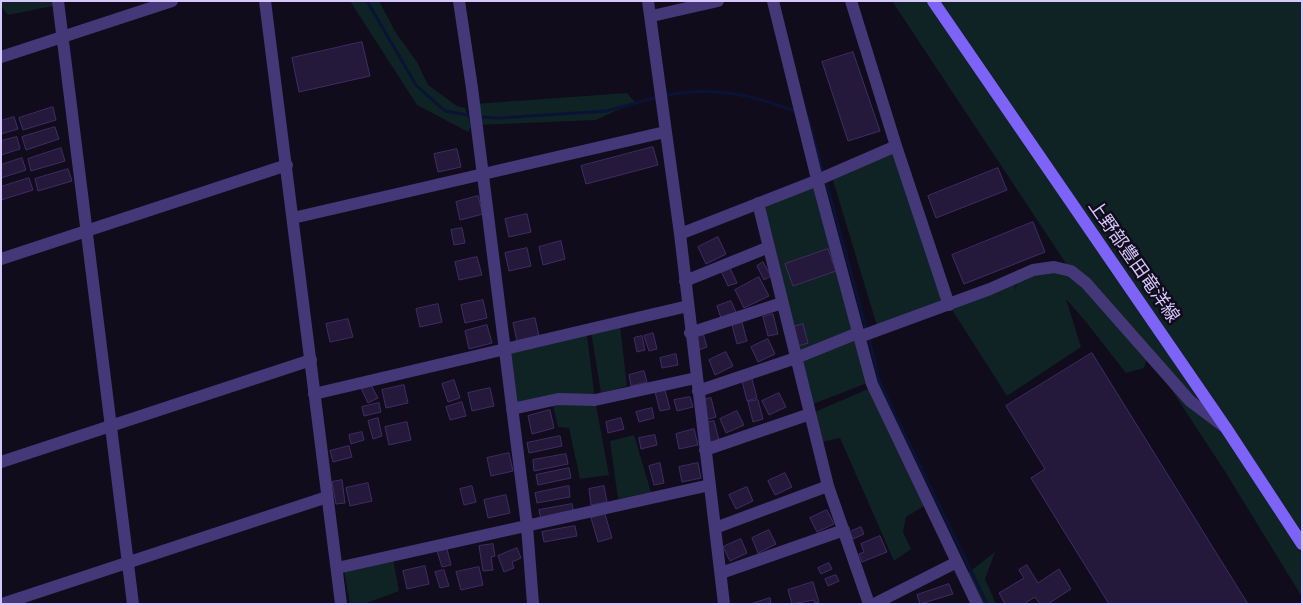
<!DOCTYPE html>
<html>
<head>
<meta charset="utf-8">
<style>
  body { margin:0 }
  #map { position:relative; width:1303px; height:605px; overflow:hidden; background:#100c1b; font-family:Roboto,sans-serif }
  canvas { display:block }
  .frame { position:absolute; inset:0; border:2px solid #d6c8fd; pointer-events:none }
</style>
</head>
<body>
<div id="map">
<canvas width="1303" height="605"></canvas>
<div class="frame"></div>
</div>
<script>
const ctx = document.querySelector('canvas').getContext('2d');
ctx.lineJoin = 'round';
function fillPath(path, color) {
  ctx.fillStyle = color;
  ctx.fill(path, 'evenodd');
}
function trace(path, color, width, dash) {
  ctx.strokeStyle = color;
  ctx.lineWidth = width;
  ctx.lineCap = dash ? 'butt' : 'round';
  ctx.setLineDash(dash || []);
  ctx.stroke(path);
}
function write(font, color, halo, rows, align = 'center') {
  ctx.font = font + ' Roboto,"Noto Sans JP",sans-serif';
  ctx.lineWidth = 5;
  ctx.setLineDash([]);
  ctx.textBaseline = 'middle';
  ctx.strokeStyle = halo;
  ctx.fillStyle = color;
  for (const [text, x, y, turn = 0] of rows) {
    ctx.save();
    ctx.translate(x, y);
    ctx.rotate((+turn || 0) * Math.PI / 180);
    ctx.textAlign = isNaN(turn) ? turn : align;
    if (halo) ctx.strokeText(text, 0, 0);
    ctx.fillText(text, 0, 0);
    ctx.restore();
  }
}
const green = new Path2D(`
  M1,1h57v4l-50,10 -7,-9z
  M350,1h29l17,32 21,29 11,23 29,21 8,2 6,18 -3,6 -51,-27z
  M892,1h410v596l-76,-124 -78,-119 -4,14 -18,5 -40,-51 -20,-23 15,48 -74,49 -58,-91 67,-27 -1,13 4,-15 52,-5z
  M627,93l8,9 -39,18 -119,5 -3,-21z
  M898,150l48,156 -69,20 -45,-149z
  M818,183l49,200 -59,23 -50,-203z
  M620,326l7,60 -26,7 -10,-61z
  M587,335l8,65 14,75 -29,4 -11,-51 -11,-1 -6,-26 -40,8 -7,-57z
  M868,389l56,117 -18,11 -3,15 8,17 -17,12 -54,-123 -23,5 -7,-29z
  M634,435l17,57 -33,7 -8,-58z
  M995,552l-10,27 11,25h-19l-13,-28z
  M393,559l6,32 -35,13h-14l-6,-34z`);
const stream = new Path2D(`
  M367,1l49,84 29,26 28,5
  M664,96c46,-11 90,-1 133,16
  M805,116l3,1 16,58
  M479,117l20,1 107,-7 52,-14
  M826,181l41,151
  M869,338l11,45 107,221`);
const building = new Path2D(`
  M362,42l8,34 -71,16 -7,-34z
  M853,52l27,79 -32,10 -26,-79z
  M53,107l3,13 -33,10 -4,-12z
  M14,117l4,12 -17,5v-13z
  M55,127l4,12 -33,11 -4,-13z
  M17,137l3,12 -19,6v-14z
  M653,147l5,18 -72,19 -5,-18z
  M61,148l4,13 -34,10 -3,-12z
  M457,149l4,18 -23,5 -4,-18z
  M22,158l4,12 -25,8v-13z
  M998,168l9,22 -71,28 -8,-22z
  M68,169l4,12 -34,10 -3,-12z
  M29,178l4,12 -32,10v-13z
  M478,196l5,18 -23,6 -4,-18z
  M527,214l4,18 -22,5 -4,-18z
  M1033,222l12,30 -81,32 -12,-29z
  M462,228l3,15 -11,2 -3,-15z
  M718,237l8,17 -20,10 -8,-17z
  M561,241l4,18 -22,6 -4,-18z
  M527,248l4,18 -22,5 -4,-18z
  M828,249l8,22 -43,15 -8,-22z
  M477,257l5,18 -23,5 -4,-18z
  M763,262l8,14 -7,4 -7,-14z
  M730,268l7,15 -9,3 -7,-15z
  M759,277l10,19 -25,12 -9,-18z
  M483,300l4,18 -22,5 -4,-18z
  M731,301l5,11 -15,6 -4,-12z
  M438,304l4,18 -22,5 -4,-18z
  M773,314l5,20 -10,2 -5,-19z
  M535,318l4,18 -22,5 -4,-18z
  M348,319l5,18 -23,5 -4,-18z
  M742,322l5,19 -10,3 -5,-19z
  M803,324l5,19 -10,3 -5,-19z
  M487,325l5,18 -23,6 -4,-18z
  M653,333l4,16 -8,2 -5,-15z
  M703,333l4,14 -8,3 -5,-14z
  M642,336l3,14 -8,2 -3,-14z
  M768,339l7,15 -17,8 -7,-15z
  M726,352l7,14 -18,9 -6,-15z
  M1092,353l156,251h-139l-78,-126 14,-9 -39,-63z
  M676,354l2,11 -16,3 -2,-10z
  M644,371l3,11 -16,4 -2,-11z
  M752,379l5,19 -10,3 -5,-20z
  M454,380l6,18 -12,4 -6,-18z
  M370,383l8,15 -10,5 -7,-15z
  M404,385l4,18 -22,5 -4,-18z
  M490,388l4,18 -22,5 -4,-18z
  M665,390l5,19 -10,2 -5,-19z
  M779,393l7,14 -17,8 -7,-14z
  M690,397l3,10 -16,4 -3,-11z
  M711,398l5,19 -11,3 -4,-20z
  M758,400l5,19 -10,3 -5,-20z
  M462,402l4,14 -16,4 -4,-13z
  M379,403l2,9 -17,4 -2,-9z
  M652,408l2,10 -15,4 -3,-10z
  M550,410l4,18 -22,6 -4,-18z
  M737,411l7,14 -18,8 -6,-14z
  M378,418l4,18 -9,3 -5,-18z
  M621,418l3,11 -16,4 -2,-11z
  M714,421l5,19 -11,3 -4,-20z
  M407,422l4,18 -22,5 -4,-18z
  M694,429l4,16 -19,4 -3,-15z
  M362,432l2,8 -13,4 -2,-9z
  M655,435l2,10 -16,4 -2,-11z
  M560,436l2,10 -33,7 -2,-10z
  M349,446l3,11 -19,5 -3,-11z
  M509,453l4,18 -22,5 -4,-18z
  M566,454l2,10 -34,7 -1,-11z
  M660,463l4,20 -10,2 -5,-19z
  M698,463l3,15 -19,4 -3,-15z
  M569,468l2,10 -33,7 -2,-10z
  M785,473l7,14 -17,8 -7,-14z
  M342,480l3,23 -9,1 -4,-22z
  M368,483l4,18 -22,5 -4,-18z
  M472,486l4,16 -12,3 -4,-16z
  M569,486l1,11 -33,6 -2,-10z
  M604,486l3,16 -16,3 -2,-16z
  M747,487l6,14 -17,8 -7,-14z
  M506,495l4,18 -22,5 -4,-18z
  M572,504l2,10 -33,6 -2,-10z
  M827,510l7,14 -17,8 -7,-14z
  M605,514l7,24 -14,4 -7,-24z
  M575,526l2,10 -33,6 -2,-10z
  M861,527l3,7 -11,5 -3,-7z
  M769,530l7,14 -18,9 -6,-15z
  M880,536l7,16 -25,10 -3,-8 5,-2 -3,-8z
  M741,539l6,14 -17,8 -7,-14z
  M493,544l2,12 -4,1 2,13 -10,1 -4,-25z
  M517,548l4,10 -9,4 2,6 -10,4 -6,-16z
  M447,549l4,16 -9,2 -5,-16z
  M829,563l3,6 -11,5 -3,-6z
  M1027,565l11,18 21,-14 12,20 -23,15h-8l-5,-7 -11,7h-19l-6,-11 25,-15 -5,-8z
  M425,566l4,18 -22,5 -4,-18z
  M479,567l4,18 -22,5 -5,-18z
  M444,570l5,16 -9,2 -5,-16z
  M836,575l3,6 -11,5 -3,-7z
  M813,582l6,20 -4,1 -1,-3 -22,4 -4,-14z
  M949,584l4,10 -33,10 -3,-9z
  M770,598l1,6h-20z`);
const minor = new Path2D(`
  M58,1l75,603
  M459,1l13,87 55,438 6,78
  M648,1l32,233 44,370
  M851,1l45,145 53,159
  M652,16l66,-15
  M1,57l171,-56
  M758,203l70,283 41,118
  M293,218l372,-86
  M680,234l133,-52 83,-36
  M1,259l286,-94
  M685,281l84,-34
  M690,333l92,-30
  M698,391l98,-33 62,-25
  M314,394l374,-88
  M512,409l46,-10 37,1 101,-22
  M705,450l105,-36
  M1,462l310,-102
  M715,528l113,-42
  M337,568l373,-83
  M721,573l123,-43
  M2,604l325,-107`);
const tertiary = new Path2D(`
  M265,1l76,603
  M773,1l44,178 55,205 105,220
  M859,337l131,-48 43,-19 21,-3 17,4 15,12 104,118 36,27
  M874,604l83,-42`);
const secondary = new Path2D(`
  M933,1l293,427 76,116`);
const streetNames = [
  ["上野部豊田竜洋線",1133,262,55]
];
fillPath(green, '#0f2224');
trace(stream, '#0a1335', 3);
fillPath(building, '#25193b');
trace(building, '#402c66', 1);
trace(minor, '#443878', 12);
trace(tertiary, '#443878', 12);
trace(secondary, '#7d63f8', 12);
write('18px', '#d6c8fd', '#100c1b', streetNames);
</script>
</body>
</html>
